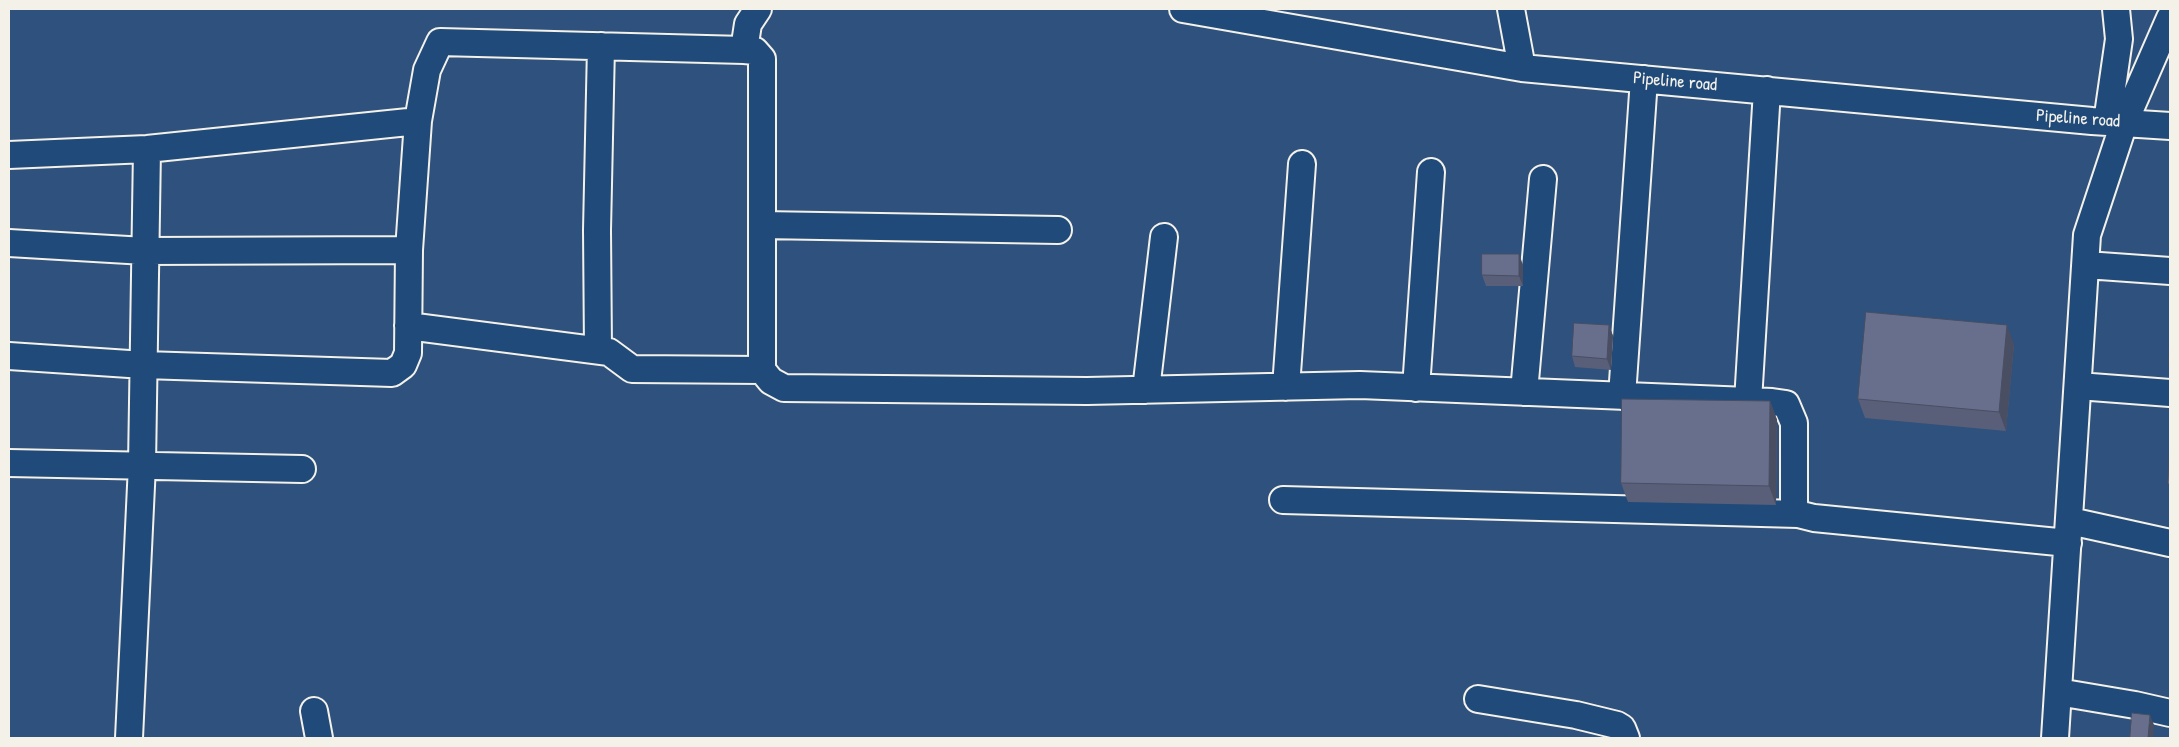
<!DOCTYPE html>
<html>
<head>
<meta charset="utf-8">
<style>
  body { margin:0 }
  #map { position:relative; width:2179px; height:747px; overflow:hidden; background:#2e517e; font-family:"Patrick Hand",sans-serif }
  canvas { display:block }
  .frame { position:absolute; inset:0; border:10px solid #f4f1e8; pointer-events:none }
</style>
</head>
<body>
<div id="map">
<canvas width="2179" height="747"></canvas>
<div class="frame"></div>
</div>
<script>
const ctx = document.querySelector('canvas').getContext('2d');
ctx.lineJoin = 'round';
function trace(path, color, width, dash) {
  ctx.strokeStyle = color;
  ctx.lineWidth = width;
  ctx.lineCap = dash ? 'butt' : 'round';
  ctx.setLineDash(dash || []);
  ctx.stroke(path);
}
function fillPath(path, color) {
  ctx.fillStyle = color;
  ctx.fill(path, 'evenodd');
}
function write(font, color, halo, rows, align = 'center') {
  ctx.font = font + ' "Patrick Hand",sans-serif';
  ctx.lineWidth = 5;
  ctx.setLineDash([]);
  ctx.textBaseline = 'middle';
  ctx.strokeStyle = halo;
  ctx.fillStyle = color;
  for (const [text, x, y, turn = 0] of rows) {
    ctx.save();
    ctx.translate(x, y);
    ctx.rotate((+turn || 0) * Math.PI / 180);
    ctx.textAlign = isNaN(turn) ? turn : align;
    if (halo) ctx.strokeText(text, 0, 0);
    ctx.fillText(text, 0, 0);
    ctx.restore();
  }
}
const minor = new Path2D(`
  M1183,9l339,59 570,53 78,5
  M1511,9l11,59
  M744,50l4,-26 10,-15
  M2107,122l12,-83 -3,-30
  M9,155l138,-6 271,-28
  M762,225l296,5
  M9,243l136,8 264,-1
  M2086,265l84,6
  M408,326l201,26 23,17 130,1
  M598,350l-1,-120 4,-184
  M9,356l135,9 248,8 11,-8 5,-12 1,-103 9,-129 9,-51 13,-28 304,8 11,1 7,8v311l9,11 13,7 303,3 273,-6 412,17 14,2 8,19v82l4,9 16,4 254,25
  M2078,386l92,7
  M1286,387l16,-223
  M1416,388l15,-216
  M1146,390l18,-153
  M1524,392l19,-213
  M1622,396l22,-317
  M1748,401l19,-311
  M9,463l293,6
  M1283,500l515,14
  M2070,521l100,22
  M2058,692l77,13 35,8
  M1478,699l98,16 41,10 5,3 4,10
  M314,711l5,27
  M129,738l13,-273 5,-316
  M2055,738l32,-503 37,-112 46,-105`);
const wall = new Path2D(`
  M1523,265v21h-37l-4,-11z
  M1609,325l4,11 -2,34 -36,-3 -3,-11z
  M2014,344l-8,87 -141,-13 -7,-19z
  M1770,401l7,19 -1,85 -148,-3 -7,-19z`);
const shadedWall = new Path2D(`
  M1519,254l4,11v21l-4,-10z
  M1609,325l4,11 -2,34 -4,-11z
  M2007,325l7,19 -8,87 -7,-19z
  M1770,401l7,19 -1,85 -7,-19z
  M2150,715l4,10 -1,13h-5z`);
const building = new Path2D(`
  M1482,254h37v22l-37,-1z
  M1866,312l141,13 -8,87 -141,-13z
  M1574,323l35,2 -2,34 -35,-3z
  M2170,332v33h-1z
  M1622,399l148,2 -1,85 -148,-3z
  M2170,442v42h-2z
  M2132,713l18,2 -2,23h-18z`);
const streetNames = [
  ["Pipeline road",1675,82,5],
  ["Pipeline road",2078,119,4]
];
trace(minor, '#f4f1e8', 30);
trace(minor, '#1f4a7a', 26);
fillPath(wall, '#595f78');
fillPath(shadedWall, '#494e62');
fillPath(building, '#686f8c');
trace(building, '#494e62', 1);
write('18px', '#f4f1e8', '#1f4a7a', streetNames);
</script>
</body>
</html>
